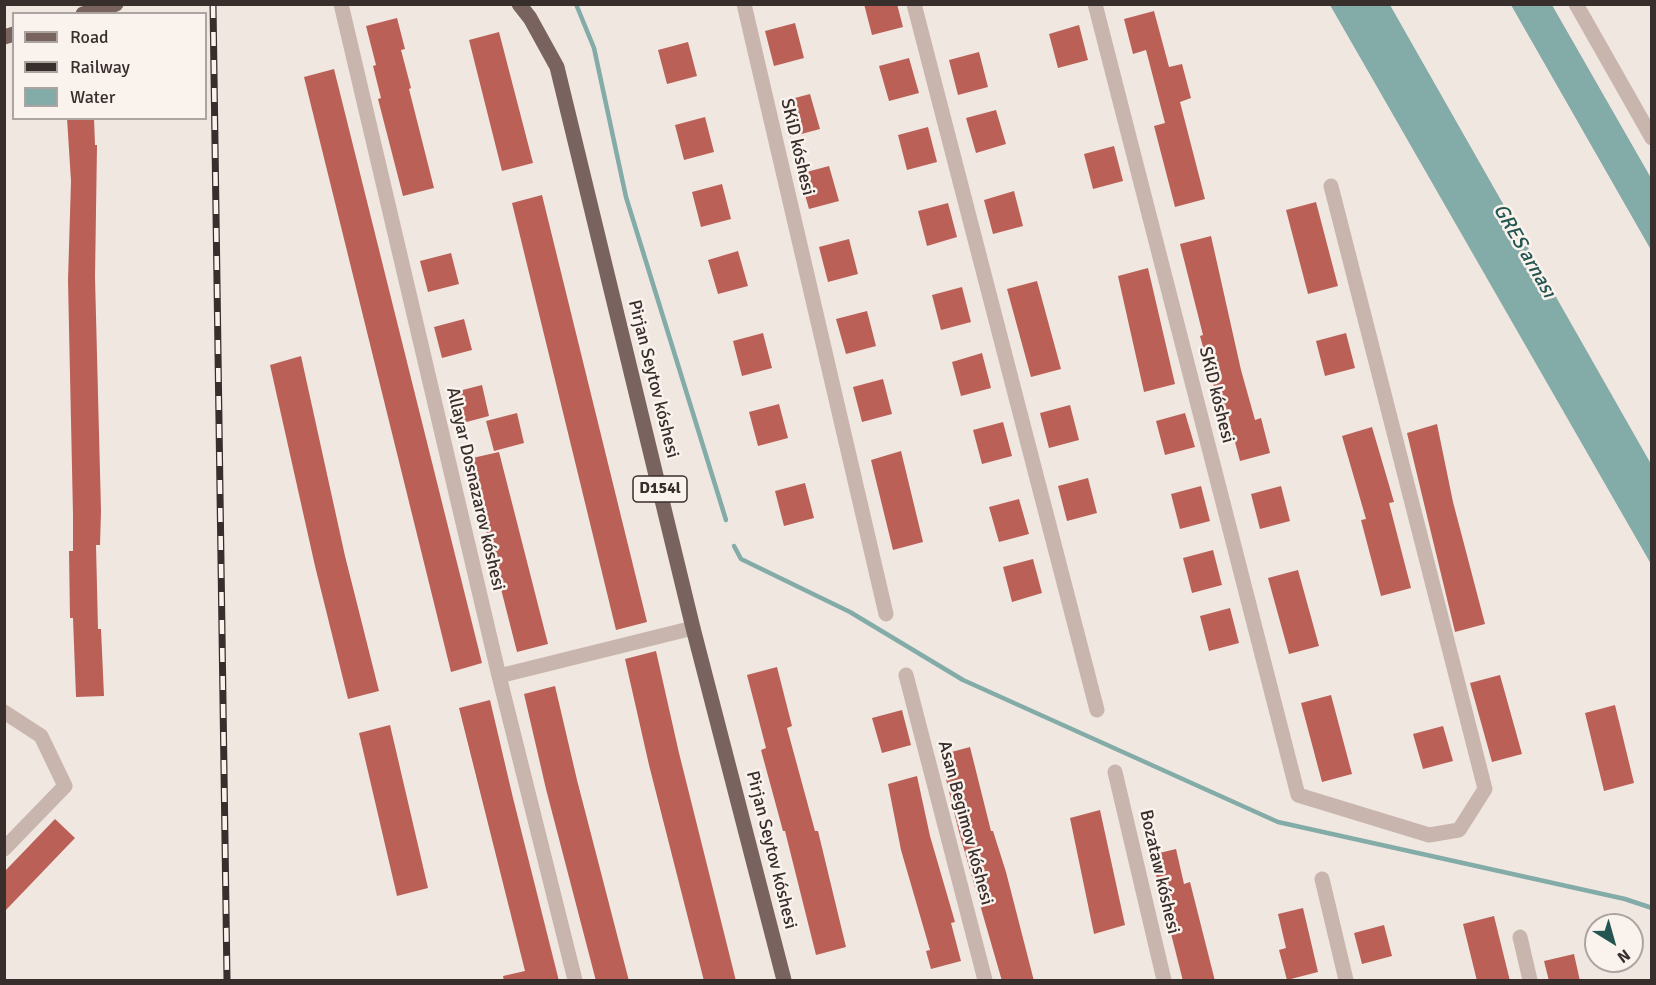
<!DOCTYPE html>
<html>
<head>
<meta charset="utf-8">
<style>
  body { margin:0 }
  #map { position:relative; width:1656px; height:985px; overflow:hidden; background:#f1e7e1; font-family:Signika,sans-serif }
  canvas { display:block }
  .frame { position:absolute; inset:0; border:6px solid #382e2c; pointer-events:none }
  .legend { position:absolute; left:12px; top:12px; width:195px; height:108px; box-sizing:border-box; background:#f9f2ed; border:2px solid #aca4a0; margin:0; padding:8px 10px; list-style:none; font-size:18px; color:#382e2c }
  .legend li { display:flex; align-items:center; gap:12px; height:30px }
  .legend b { width:30px; border:2px solid #aca4a0 }
  .north { position:absolute; left:1584px; top:913px; width:60px; height:60px; box-sizing:border-box; background:#f9f2ed; border:2px solid #aca4a0; border-radius:50%; rotate:143deg; font-size:16px; font-weight:700; line-height:24px; text-align:center; color:#382e2c }
  .north::after { content:''; display:block; margin:auto; width:21px; height:27px; background:#255551; clip-path:polygon(50% 0,100% 100%,50% 72%,0 100%) }
</style>
</head>
<body>
<div id="map">
<canvas width="1656" height="985"></canvas>
<div class="frame"></div>
<ul class="legend">
<li><b style="height:8px;background:#78635e"></b>Road</li>
<li><b style="height:8px;background:#382e2c"></b>Railway</li>
<li><b style="height:16px;background:#83aba7"></b>Water</li>
</ul>
<div class="north">N</div>
</div>
<script>
const ctx = document.querySelector('canvas').getContext('2d');
ctx.lineJoin = 'round';
function fillPath(path, color) {
  ctx.fillStyle = color;
  ctx.fill(path, 'evenodd');
}
function trace(path, color, width, dash) {
  ctx.strokeStyle = color;
  ctx.lineWidth = width;
  ctx.lineCap = dash ? 'butt' : 'round';
  ctx.setLineDash(dash || []);
  ctx.stroke(path);
}
function write(font, color, halo, rows, align = 'center') {
  ctx.font = font + ' Signika,sans-serif';
  ctx.lineWidth = 5;
  ctx.setLineDash([]);
  ctx.textBaseline = 'middle';
  ctx.strokeStyle = halo;
  ctx.fillStyle = color;
  for (const [text, x, y, turn = 0] of rows) {
    ctx.save();
    ctx.translate(x, y);
    ctx.rotate((+turn || 0) * Math.PI / 180);
    ctx.textAlign = isNaN(turn) ? turn : align;
    if (halo) ctx.strokeText(text, 0, 0);
    ctx.fillText(text, 0, 0);
    ctx.restore();
  }
}
const water = new Path2D(`
  M1330,5h60l261,459v100z
  M1511,5h41l99,173v72z`);
const stream = new Path2D(`
  M576,4l18,44 32,149 100,323
  M734,546l7,13 109,53 113,68 315,142 347,77 27,9`);
const building = new Path2D(`
  M864,4h33l6,23 -31,8z
  M1154,11l15,56 13,-3 9,34 -11,4 25,97 -30,8 -21,-81 11,-3 -19,-73 -13,4 -9,-35z
  M397,18l8,31 -4,1 10,38 -2,1 25,99 -31,8 -25,-97 3,-1 -8,-32 3,-1 -10,-39z
  M795,23l9,35 -30,8 -9,-35z
  M1079,25l9,35 -30,8 -9,-34z
  M499,32l34,131 -31,8 -33,-131z
  M688,42l9,34 -30,8 -9,-34z
  M979,52l9,35 -30,8 -9,-35z
  M909,58l10,35 -30,8 -10,-35z
  M334,69l148,594 -31,9 -147,-595z
  M810,94l10,35 -30,8 -10,-35z
  M996,110l10,34 -30,9 -10,-35z
  M705,117l9,35 -30,8 -9,-35z
  M67,118h27l1,27h2l-2,132 6,234 -1,34h-4l2,84h3l3,67 -28,1 -3,-79h-3l-1,-67h4v-36l-5,-235 3,-99z
  M928,127l9,35 -30,8 -9,-35z
  M1114,146l9,35 -30,8 -9,-35z
  M829,166l10,35 -30,8 -10,-35z
  M722,184l9,35 -30,8 -9,-35z
  M1014,191l9,35 -30,8 -9,-34z
  M542,195l105,427 -31,8 -104,-427z
  M1316,202l22,84 -30,8 -22,-84z
  M948,203l9,34 -30,9 -9,-35z
  M1211,236l30,134 14,50 6,-2 9,35 -30,8 -13,-49 -6,1 -21,-77 3,-1 -23,-91z
  M849,239l9,35 -30,8 -9,-35z
  M738,251l10,35 -30,8 -10,-34z
  M451,253l8,31 -31,8 -8,-31z
  M1148,268l27,116 -31,8 -26,-116z
  M1037,281l24,88 -30,8 -24,-88z
  M962,287l9,35 -30,8 -9,-35z
  M867,311l9,35 -30,8 -10,-35z
  M464,319l8,31 -30,8 -8,-31z
  M763,333l9,35 -30,8 -9,-35z
  M1346,333l9,35 -30,8 -9,-35z
  M982,353l9,35 -30,8 -9,-34z
  M301,356l44,200 34,135 -31,8 -33,-133 -45,-201z
  M883,379l9,35 -30,8 -9,-35z
  M482,385l7,31 -30,8 -8,-31z
  M779,404l9,34 -30,8 -9,-34z
  M1070,405l9,35 -30,8 -9,-35z
  M517,413l7,30 -30,8 -8,-30z
  M1185,413l10,34 -30,8 -9,-34z
  M1003,422l9,34 -30,8 -9,-34z
  M1437,424l16,78 32,122 -30,8 -48,-199z
  M1372,427l22,75 -5,1 22,85 -30,8 -20,-76 5,-1 -24,-83z
  M901,451l22,91 -30,8 -22,-90z
  M499,452l49,192 -31,8 -49,-193z
  M1088,478l9,35 -30,8 -9,-35z
  M805,483l9,35 -30,8 -9,-35z
  M1201,486l9,35 -30,8 -9,-35z
  M1281,486l9,35 -30,8 -9,-35z
  M1019,499l10,35 -30,8 -10,-35z
  M1213,550l9,35 -30,8 -9,-35z
  M1033,559l9,34 -30,9 -9,-35z
  M1298,570l21,76 -30,8 -21,-76z
  M1230,608l9,35 -30,8 -9,-35z
  M656,651l23,102 57,228h-32l-55,-216 -24,-106z
  M777,667l15,59 -5,2 28,103h3l28,116 -30,8 -31,-124h-2l-22,-81 5,-2 -19,-73z
  M1500,675l22,79 -30,8 -22,-79z
  M555,686l22,94 52,201h-33l-50,-192 -22,-95z
  M1331,695l21,79 -30,8 -21,-79z
  M490,700l23,98 46,183h-55l-1,-5 22,-5 -66,-263z
  M1615,705l19,78 -30,8 -19,-78z
  M902,710l9,35 -29,8 -10,-35z
  M390,725l38,163 -31,8 -38,-163z
  M1443,726l10,35 -30,8 -10,-35z
  M970,747l21,84h2l13,41 28,109h-32l-43,-149 -19,-77z
  M917,776l13,60 25,86 -4,1 10,38 -30,8 -5,-18 4,-1 -29,-100 -13,-66z
  M1100,810l25,115 -31,9 -24,-116z
  M55,819l20,19 -71,74 1,-41z
  M1176,849l8,35 6,-2 25,99h-32l-32,-126z
  M1303,908l15,64 -31,8 -8,-30 7,-2 -8,-34z
  M1494,916l16,65h-33l-14,-57z
  M1384,925l8,31 -30,8 -8,-31z
  M1574,954l6,27h-31l-5,-20z`);
const minor = new Path2D(`
  M341,4l158,672 76,304
  M744,4l142,610
  M914,4l183,706
  M1095,4l203,791 131,40 30,-5 26,-41 -154,-603
  M1576,4l76,134
  M906,675l79,305
  M499,676l194,-48
  M4,712l37,24 24,50 -61,63
  M1115,772l49,208
  M1322,879l24,101
  M1520,937l10,43`);
const major = new Path2D(`
  M519,4l11,14 27,49 136,561 91,352
  M83,14l33,-10
  M4,37l10,-3`);
const rail = new Path2D(`
  M213,4l14,976`);
const shields = [
  [660,489,54]
];
const shieldNames = [
  ["D154l",660,489]
];
const streetNames = [
  ["SKiD kóshesi",797,147,77],
  ["Pirjan Seytov kóshesi",653,379,76],
  ["SKiD kóshesi",1216,395,76],
  ["Allayar Dosnazarov kóshesi",475,489,77],
  ["Asan Begimov kóshesi",965,823,75],
  ["Pirjan Seytov kóshesi",771,850,76],
  ["Bozataw kóshesi",1159,872,77]
];
const waterNames = [
  ["GRES arnası",1524,251,60]
];
fillPath(water, '#83aba7');
trace(stream, '#83aba7', 4.5);
fillPath(building, '#ba6057');
trace(minor, '#c8b6ae', 15);
trace(major, '#78635e', 15);
trace(rail, '#382e2c', 7);
trace(rail, '#f9f2ed', 4.5, [14]);
for (const [x, y, w] of shields) {
  const box = new Path2D();
  box.roundRect(x - w / 2, y - 13, w, 26, 4.5);
  ctx.fillStyle = '#f9f2ed';
  ctx.fill(box);
  trace(box, '#382e2c', 1.5);
}
write('bold 16px', '#382e2c', null, shieldNames);
write('18px', '#382e2c', '#f9f2ed', streetNames);
write('italic 20px', '#255551', '#f9f2ed', waterNames);
</script>
</body>
</html>
